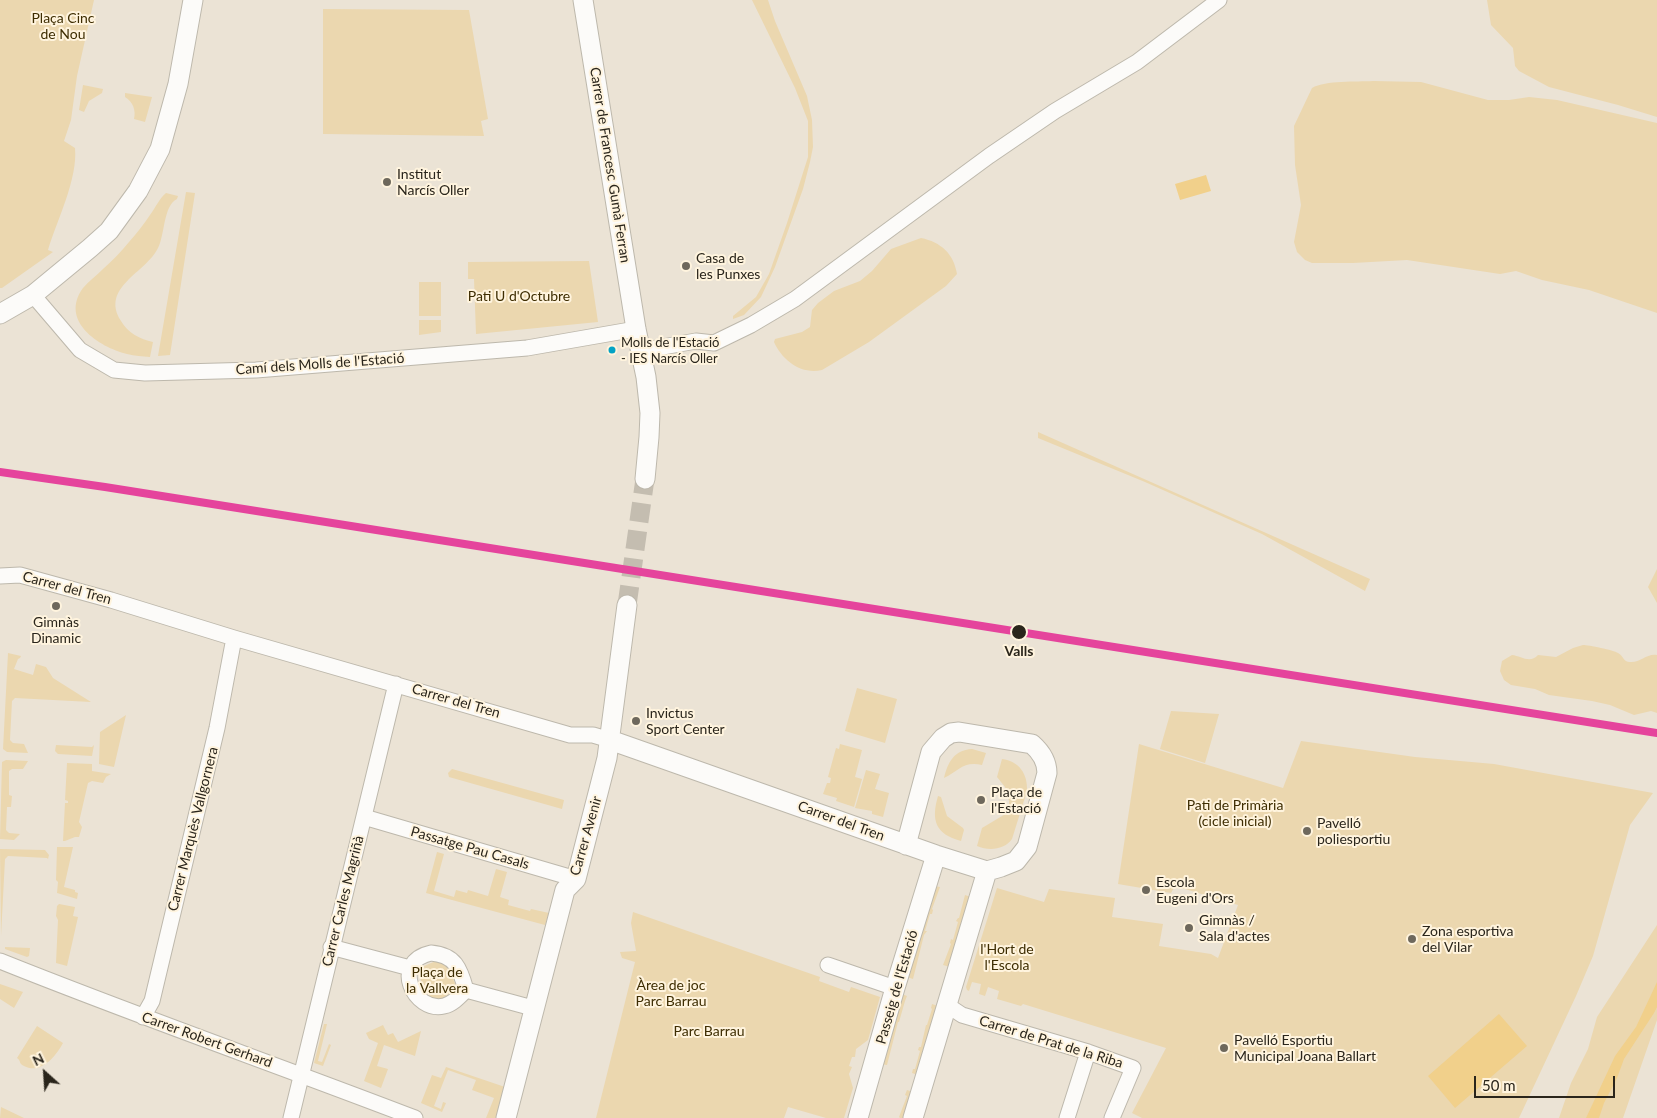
<!DOCTYPE html>
<html>
<head>
<meta charset="utf-8">
<style>
  body { margin:0 }
  #map { position:relative; width:1657px; height:1118px; overflow:hidden; background:#ebe3d5; font-family:Lato,sans-serif }
  canvas { display:block }
  .north { position:absolute; left:20px; top:1048px; width:50px; height:50px; -webkit-text-stroke:4px #fff4de; paint-order:stroke; rotate:334deg; font-size:14px; font-weight:700; line-height:20px; text-align:center; color:#2a251b }
  .north::after { content:''; display:block; margin:auto; width:18px; height:22px; background:#2a251b; clip-path:polygon(50% 0,100% 100%,50% 72%,0 100%) }
  .scale { position:absolute; left:1474px; top:1076px; width:141px; height:22px; box-sizing:border-box; border:2px solid #2a251b; border-top:0; padding-left:6px; font-size:15px; line-height:18px; white-space:nowrap; color:#2a251b; -webkit-text-stroke:4px #fff4de; paint-order:stroke }
</style>
</head>
<body>
<div id="map">
<canvas width="1657" height="1118"></canvas>
<div class="north">N</div>
<div class="scale">50 m</div>
</div>
<script>
const ctx = document.querySelector('canvas').getContext('2d');
ctx.lineJoin = 'round';
function fillPath(path, color) {
  ctx.fillStyle = color;
  ctx.fill(path, 'evenodd');
}
function trace(path, color, width, dash) {
  ctx.strokeStyle = color;
  ctx.lineWidth = width;
  ctx.lineCap = dash ? 'butt' : 'round';
  ctx.setLineDash(dash || []);
  ctx.stroke(path);
}
function write(font, color, halo, rows, align = 'center') {
  ctx.font = font + ' Lato,sans-serif';
  ctx.lineWidth = 4;
  ctx.setLineDash([]);
  ctx.textBaseline = 'middle';
  ctx.strokeStyle = halo;
  ctx.fillStyle = color;
  for (const [text, x, y, turn = 0] of rows) {
    ctx.save();
    ctx.translate(x, y);
    ctx.rotate((+turn || 0) * Math.PI / 180);
    ctx.textAlign = isNaN(turn) ? turn : align;
    if (halo) ctx.strokeText(text, 0, 0);
    ctx.fillText(text, 0, 0);
    ctx.restore();
  }
}
const green = new Path2D(`
  M0,0h94l-17,76 -6,44 -7,21 11,7c3,31 -18,72 -27,102l5,2 -51,36h-2z
  M752,0h16l7,21 32,75 5,24 1,27 -3,15 -7,27 -28,78 -14,30 -17,18 -11,4v-3l23,-19 13,-23 18,-51 21,-66v-36l-13,-33z
  M1487,0h170v117l-39,-12 -69,-18 -30,-16 -4,-5 -2,-18 -22,-23z
  M323,9l146,1 19,109 -7,2 3,15 -161,-2z
  M1373,81l48,1 67,18h21l20,-3 28,3 100,23v190l-68,-23 -47,-10 -26,-9 -16,3 -93,-14 -54,3h-41l-7,-3 -8,-8 -3,-10 7,-37 -6,-40 -1,-39 18,-38c14,-8 44,-6 61,-7z
  M83,85l20,4 -1,4 -13,8 -5,11 -5,-2z
  M125,93l27,4 -7,25 -11,-3c2,-9 -1,-17 -9,-22z
  M186,192l9,1 -25,162 -12,1z
  M166,193l12,3 -1,3c-14,7 -12,36 -19,49 -12,25 -58,39 -37,73 7,12 19,18 32,21l-3,15c-8,-1 -15,-1 -23,-3 -28,-7 -68,-33 -44,-66 6,-7 13,-12 20,-19 9,-8 18,-17 26,-27 8,-9 15,-18 21,-27 6,-8 9,-16 16,-22z
  M921,238c20,4 33,16 36,36l-11,12 -77,56 -47,28c-21,5 -40,-10 -48,-28l1,-3 27,-7 8,-5 2,-17 6,-7 16,-12 26,-10 12,-10 19,-22z
  M589,261l9,61 -122,12 -2,-55h-6v-17z
  M419,282h22v34h-22z
  M419,320h22v12l-22,3z
  M1038,432l332,147 -5,12 -103,-57 -117,-52 -107,-44z
  M1657,569v34l-9,-16z
  M1583,645c5,0 31,5 35,8 6,3 5,9 12,9 10,1 17,-9 27,-7v58l-6,-2 -17,4 -24,-10 -18,-4 -43,-6 -14,-6 -24,-4 -7,-5 -4,-9 2,-10 10,-6c9,1 18,9 26,0l18,2 17,-9z
  M8,653l13,3 -1,2 -2,1 -4,10 19,6 3,-11 10,3 7,11 38,24 -76,-4 -3,3 -2,39 3,3 11,1 4,9 -21,-1 -4,-3z
  M857,688l40,11 -12,44 -40,-12z
  M1171,711l48,3 -14,49 -45,-14z
  M126,715l-12,52 -15,-3 1,-32z
  M1301,741l114,16 79,7 159,29 -23,32 -37,131 -17,40 -57,122h-377l-10,-5 34,-65 -143,-44 -2,2 -24,-7 2,-8 -11,-4 -3,9 -6,-2 2,-10 -9,-2 -3,9 -2,-1 -1,-3 31,-99 47,14 5,-13 66,9 -3,19 51,7 -4,22 52,8 7,4 20,-53 -63,-19 -4,7 -53,-9 21,-140 144,44z
  M840,744l22,6 -7,27 7,2 -8,28 -18,-6 1,-3 -14,-4 4,-11h3l1,-5 -3,-1 8,-29 3,1z
  M56,745l36,2 2,-2 -2,11 -34,-2 -3,-3z
  M972,749l14,4 -4,12c-19,-4 -23,6 -38,13 4,-16 10,-28 28,-29z
  M1002,759c17,2 26,15 25,32l-15,48c-8,11 -23,12 -35,7l5,-18 25,-15 2,-5v-7l-4,-14 -8,-10z
  M6,760l22,1 -5,8h-11l-3,2v24l3,1 -1,11h-4l-1,23 3,3 11,1 -6,6 -14,-1 2,-77z
  M67,763l25,1v7l19,3 -5,3 -3,6 -11,-2 -4,2 -9,39 3,5 -3,10h-4l-10,4h-2l2,-38h3v-2l-3,-1z
  M452,769l112,31 -2,9 -113,-32 -1,-4z
  M866,770l14,4 -5,15 14,4 -6,24 -11,-3v-3l-17,-3z
  M938,796l3,1 6,19 16,12 1,2 -3,11c-26,-7 -30,-21 -23,-45z
  M57,847h16l-9,40 11,3v2l3,1 -1,6 -20,-6 1,-11 -2,-2z
  M0,849l45,1 4,5 -1,4 -1,-1 -39,-2 -3,3 -4,77z
  M437,852l7,2 -10,37 20,6 2,-7 11,3 1,-3 20,6 8,-27 11,3 -7,25 9,3 -1,5 22,6 1,-2 18,4 -4,12 -119,-32z
  M934,886l6,1 -8,22 1,1 -1,4h-2l-5,17h2l-3,4 -11,44 -6,-2z
  M965,895l6,2 -21,70 -7,-2 8,-21 -1,-1 1,-4 2,1 5,-18 -2,-1 2,-3h1z
  M59,904l16,3 -2,9 5,1 -11,49 -11,-3 2,-43 -2,-4 1,-10z
  M633,912l187,65 -1,4 30,11 2,-5 29,10 -12,43 -12,9 -1,8h-3l-3,9 3,1 -3,7 4,14 -9,30h-18l-38,-11 -4,11h-188l39,-156 -13,-4 -2,-6 16,-1 -5,-28z
  M1657,925v95l-34,98h-64l12,-35 17,-34 9,-32z
  M5,947l25,1 -1,8 -2,1 -22,-8z
  M436,961l9,2 10,20 -1,6c-21,21 -26,7 -35,-13l5,-10z
  M0,984l23,8 -9,16 -14,-9z
  M902,994l5,2 -2,5 -6,21h-1l-11,43 -6,-1z
  M932,1004l6,2 -20,69 -6,-2 1,-4h2l5,-18 -2,-1 1,-3h2l5,-22h1l5,-16 -1,-1z
  M324,1024h3l-9,37 4,1 7,-18 2,1 -8,21 -9,-3z
  M383,1025l5,10 5,-2 5,9 23,-11 -6,25 -31,-11 -7,21 11,3 -7,19 -17,-7 14,-38 -9,-4 -3,-6z
  M37,1026l26,17c-7,13 -22,32 -39,23 -6,-3 -2,-4 -7,-8z
  M446,1067l59,20 -9,31h-10l8,-20 -22,-8 4,-10 -28,-10 -14,36 7,3 2,-7 3,1 -4,9 -21,-9 11,-28 9,3z
  M907,1090l6,2 -8,26h-5l-1,-1 8,-21 -2,-1z
  M1,1107l23,11h-24z`);
const water = new Path2D(`
  M1206,175l5,16 -31,9 -5,-16z
  M1657,982v25l-3,6 -30,46 -7,19 -13,25 -5,15h-13l29,-62 21,-29z
  M1499,1014l28,32 -72,62 -27,-32z`);
const tertiaryTunnel = new Path2D(`
  M627,605l18,-126`);
const minor = new Path2D(`
  M33,295l47,55 34,20 31,3 111,-3 271,-22 109,-19
  M640,351l56,-10 18,2 37,-18 44,-26 194,-143 66,-45 82,-49 82,-62
  M0,576l20,-1 91,25 123,38 336,97h23l17,5
  M364,817l212,62
  M331,947l79,21
  M431,953c24,2 29,15 35,37 -6,6 -13,14 -22,16 -30,7 -54,-44 -13,-53z
  M0,961c137,55 277,104 415,157
  M828,965l67,23
  M466,990l63,17h5
  M947,1005l15,10 126,37 45,16 -21,50
  M143,1017l9,-16 65,-273 17,-90
  M291,1118l105,-434
  M1067,1118l21,-66`);
const tertiary = new Path2D(`
  M583,0l53,329 10,48 4,36 -1,24 -4,42
  M0,314l33,-19 57,-47 19,-17 29,-40 22,-42 18,-65 15,-84
  M610,740l326,115 51,16 14,-4 15,-6 11,-14 20,-74c0,-12 -6,-21 -15,-29l-73,-12 -8,1 -8,5 -12,14 -25,93
  M506,1118l59,-228 11,-11 31,-121 20,-153
  M858,1118l37,-130 41,-133
  M913,1118l74,-247`);
const rail1 = new Path2D(`
  M0,472l105,15 1552,246`);
const markers = [
  [387,182,5,"#6e685c"],
  [686,266,5,"#6e685c"],
  [612,350,4.5,"#02a2c5"],
  [56,606,5,"#6e685c"],
  [1019,632,8,"#2a251b"],
  [636,721,5,"#6e685c"],
  [981,800,5,"#6e685c"],
  [1307,831,5,"#6e685c"],
  [1146,890,5,"#6e685c"],
  [1189,928,5,"#6e685c"],
  [1412,939,5,"#6e685c"],
  [1224,1048,5,"#6e685c"]
];
const busNames = [
  ["Molls de l'Estació",621,343],
  ["- IES Narcís Oller",621,359]
];
const parkNames = [
  ["Plaça Cinc",63,18],
  ["de Nou",63,34],
  ["Pati U d'Octubre",519,296],
  ["Pati de Primària",1235,805],
  ["(cicle inicial)",1235,821],
  ["l'Hort de",1007,949],
  ["l'Escola",1007,965],
  ["Plaça de",437,972],
  ["la Vallvera",437,988],
  ["Àrea de joc",671,985],
  ["Parc Barrau",671,1001],
  ["Parc Barrau",709,1031]
];
const streetNames = [
  ["Carrer de Francesc Gumà Ferran",610,165,81],
  ["Camí dels Molls de l'Estació",320,364,-4],
  ["Carrer del Tren",67,588,15],
  ["Carrer del Tren",456,701,16],
  ["Carrer del Tren",841,821,20],
  ["Carrer Marquès Vallgornera",193,829,-76],
  ["Carrer Avenir",586,836,-74],
  ["Passatge Pau Casals",470,848,16],
  ["Carrer Carles Magriñà",343,901,-76],
  ["Passeig de l'Estació",897,987,-74],
  ["Carrer Robert Gerhard",207,1040,20],
  ["Carrer de Prat de la Riba",1051,1042,17]
];
const poiNames = [
  ["Institut",397,174],
  ["Narcís Oller",397,190],
  ["Casa de",696,258],
  ["les Punxes",696,274],
  ["Gimnàs",56,622,"center"],
  ["Dinamic",56,638,"center"],
  ["Invictus",646,713],
  ["Sport Center",646,729],
  ["Plaça de",991,792],
  ["l'Estació",991,808],
  ["Pavelló",1317,823],
  ["poliesportiu",1317,839],
  ["Escola",1156,882],
  ["Eugeni d'Ors",1156,898],
  ["Gimnàs /",1199,920],
  ["Sala d'actes",1199,936],
  ["Zona esportiva",1422,931],
  ["del Vilar",1422,947],
  ["Pavelló Esportiu",1234,1040],
  ["Municipal Joana Ballart",1234,1056]
];
const stopNames = [
  ["Valls",1019,651]
];
fillPath(green, '#ebd7af');
fillPath(water, '#f1d08b');
trace(tertiaryTunnel, '#c4bdb0', 19, [19, 9]);
trace(minor, '#bdb8ac', 17);
trace(tertiary, '#bdb8ac', 21);
trace(minor, '#fcfbf9', 15);
trace(tertiary, '#fcfbf9', 19);
trace(rail1, '#e5449c', 8);
for (const [x, y, r, color] of markers) {
  const dot = new Path2D();
  dot.arc(x, y, r, 0, 2 * Math.PI);
  ctx.fillStyle = color;
  ctx.fill(dot);
  trace(dot, '#fff4de', 2);
}
write('13px', '#2a251b', '#fff4de', busNames, 'left');
write('14px', '#3e2d02', '#fff4de', parkNames);
write('14px', '#2a251b', '#fff4de', streetNames);
write('14px', '#2a251b', '#fff4de', poiNames, 'left');
write('bold 14px', '#2a251b', '#fff4de', stopNames);
</script>
</body>
</html>
